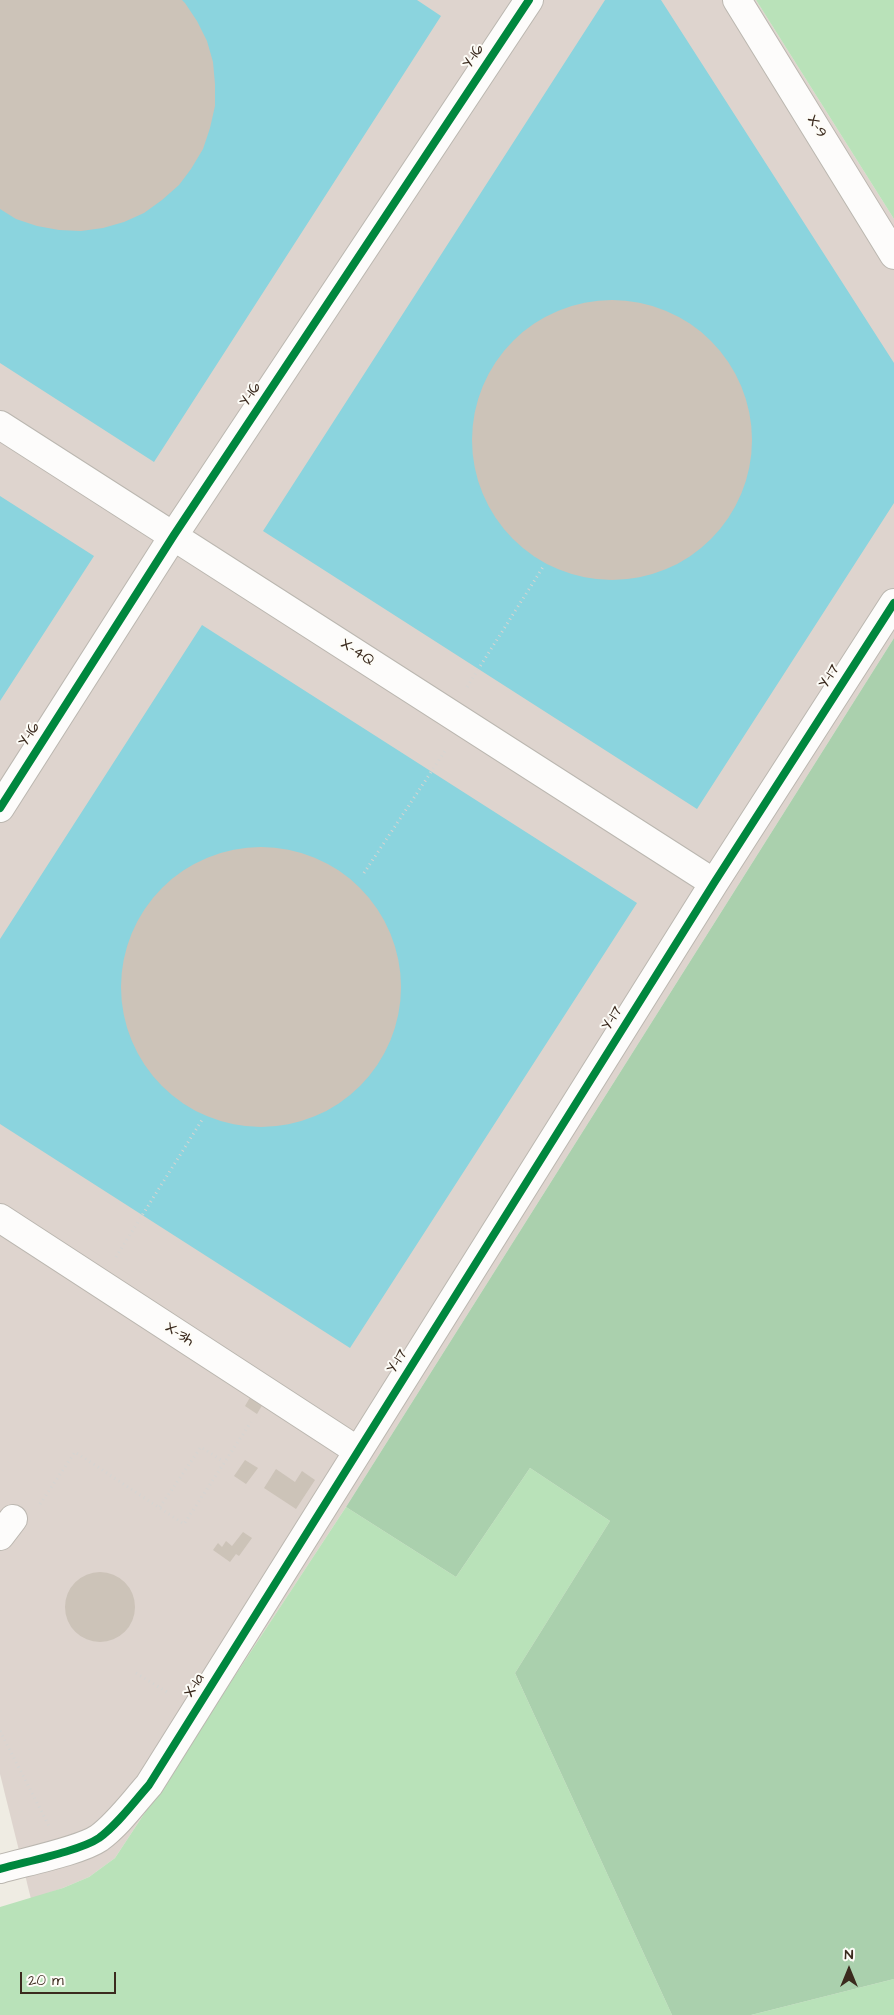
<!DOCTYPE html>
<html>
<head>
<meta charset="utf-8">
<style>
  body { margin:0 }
  #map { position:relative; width:894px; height:2015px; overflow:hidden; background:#efece3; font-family:"Architects Daughter",sans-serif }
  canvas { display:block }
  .north { position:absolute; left:824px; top:1945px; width:50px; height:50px; -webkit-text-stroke:4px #fdfcf7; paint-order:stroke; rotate:0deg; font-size:14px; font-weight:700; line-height:20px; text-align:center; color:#3b2a1e }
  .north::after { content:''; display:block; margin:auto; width:18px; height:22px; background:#3b2a1e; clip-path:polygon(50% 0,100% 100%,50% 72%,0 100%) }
  .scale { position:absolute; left:20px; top:1972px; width:96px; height:22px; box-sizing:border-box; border:2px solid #3b2a1e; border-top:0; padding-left:6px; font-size:15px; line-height:18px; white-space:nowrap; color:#3b2a1e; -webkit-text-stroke:4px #fdfcf7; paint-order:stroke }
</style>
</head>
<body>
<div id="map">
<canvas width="894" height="2015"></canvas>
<div class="north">N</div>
<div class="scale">20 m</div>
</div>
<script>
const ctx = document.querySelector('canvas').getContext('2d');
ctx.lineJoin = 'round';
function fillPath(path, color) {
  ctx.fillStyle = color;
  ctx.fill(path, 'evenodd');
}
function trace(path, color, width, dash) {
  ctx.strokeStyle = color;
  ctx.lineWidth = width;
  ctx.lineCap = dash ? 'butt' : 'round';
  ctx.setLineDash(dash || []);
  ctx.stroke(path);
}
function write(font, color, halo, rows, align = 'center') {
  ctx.font = font + ' "Architects Daughter",sans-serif';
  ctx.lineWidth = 4;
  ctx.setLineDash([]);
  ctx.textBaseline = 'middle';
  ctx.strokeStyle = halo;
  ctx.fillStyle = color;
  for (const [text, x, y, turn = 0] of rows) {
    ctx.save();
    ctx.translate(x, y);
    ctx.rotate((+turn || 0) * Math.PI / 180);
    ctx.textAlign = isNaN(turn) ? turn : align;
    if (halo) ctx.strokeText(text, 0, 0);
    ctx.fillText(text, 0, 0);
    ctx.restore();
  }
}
const industrial = new Path2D(`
  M0,0h756l138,219v419l-548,869 -231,351 -26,19 -26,11 -32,11 -31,-125z`);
const green = new Path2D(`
  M756,0h138v219z
  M530,1468l80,53 -95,152 157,342h-672v-108l63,-19 26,-11 26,-19 231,-351 110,70z
  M894,1979v36h-143z`);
const forest = new Path2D(`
  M894,638v1341l-143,36h-79l-157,-342 95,-152 -80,-53 -74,109 -110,-70z`);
const water = new Path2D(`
  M0,0h417l24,16 -287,446 -154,-99z
  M605,0h56l233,363v140l-197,306 -434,-278z
  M0,496l94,60 -94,145z
  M202,625l435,278 -287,445 -350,-224v-185z`);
const building = new Path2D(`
  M0,0h182l3,3 12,18 10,20 6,21 2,22v22l-5,22 -7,21 -12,20 -12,16 -17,15 -18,13 -20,9 -21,6 -22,3 -22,-1 -22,-4 -21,-7 -16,-10z
  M472 440a140 140 0 1 1 280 0a140 140 0 1 1-280 0Z
  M121 987a140 140 0 1 1 280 0a140 140 0 1 1-280 0Z
  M252,1394l12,8 -7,12 -12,-8z
  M245,1460l13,8 -12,16 -12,-8z
  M276,1469l19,13 7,-11 13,9 -19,29 -32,-21z
  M243,1532l9,6 -13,18 -3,-2 -6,8 -17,-12 5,-7 4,4 4,-6 6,5z
  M65 1607a35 35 0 1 1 70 0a35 35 0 1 1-70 0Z`);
const path = new Path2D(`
  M467,687l76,-120
  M364,873l83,-125
  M116,1257l86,-137
  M40,1504l35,-52 109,72 67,-102
  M160,1507l41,-60 23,15
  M136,1673l34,21
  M0,1731l49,95`);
const minor = new Path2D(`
  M737,0l157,255
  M0,425l714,458
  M0,808l174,-273 355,-535
  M0,1218l358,233
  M0,1536l13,-17
  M0,1869c24,-7 80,-18 99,-31 19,-14 34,-35 50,-53l565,-902 180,-280`);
const cycleway = new Path2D(`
  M0,808l174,-273 355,-535
  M0,1869c24,-7 80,-18 99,-31 19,-14 34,-35 50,-53l565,-902 180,-280`);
const streetNames = [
  ["Y-16",474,57,-56],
  ["X-9",816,127,58],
  ["Y-16",251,395,-56],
  ["X-4Q",357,653,33],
  ["Y-17",830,677,-57],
  ["Y-16",30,735,-57],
  ["Y-17",613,1019,-58],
  ["X-3h",179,1335,33],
  ["Y-17",398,1362,-58],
  ["X-1a",195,1686,-58]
];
fillPath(industrial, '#ded4ce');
fillPath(green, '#b9e2b9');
fillPath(forest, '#aad0ad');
fillPath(water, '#8bd4de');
fillPath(building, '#ccc3b8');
trace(minor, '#bbb7b0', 30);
trace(path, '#d6d5d2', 3, [1, 4]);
trace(minor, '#fdfcfb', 28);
trace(cycleway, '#00873e', 8);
write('16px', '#3b2a1e', '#fdfcf7', streetNames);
</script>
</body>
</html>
